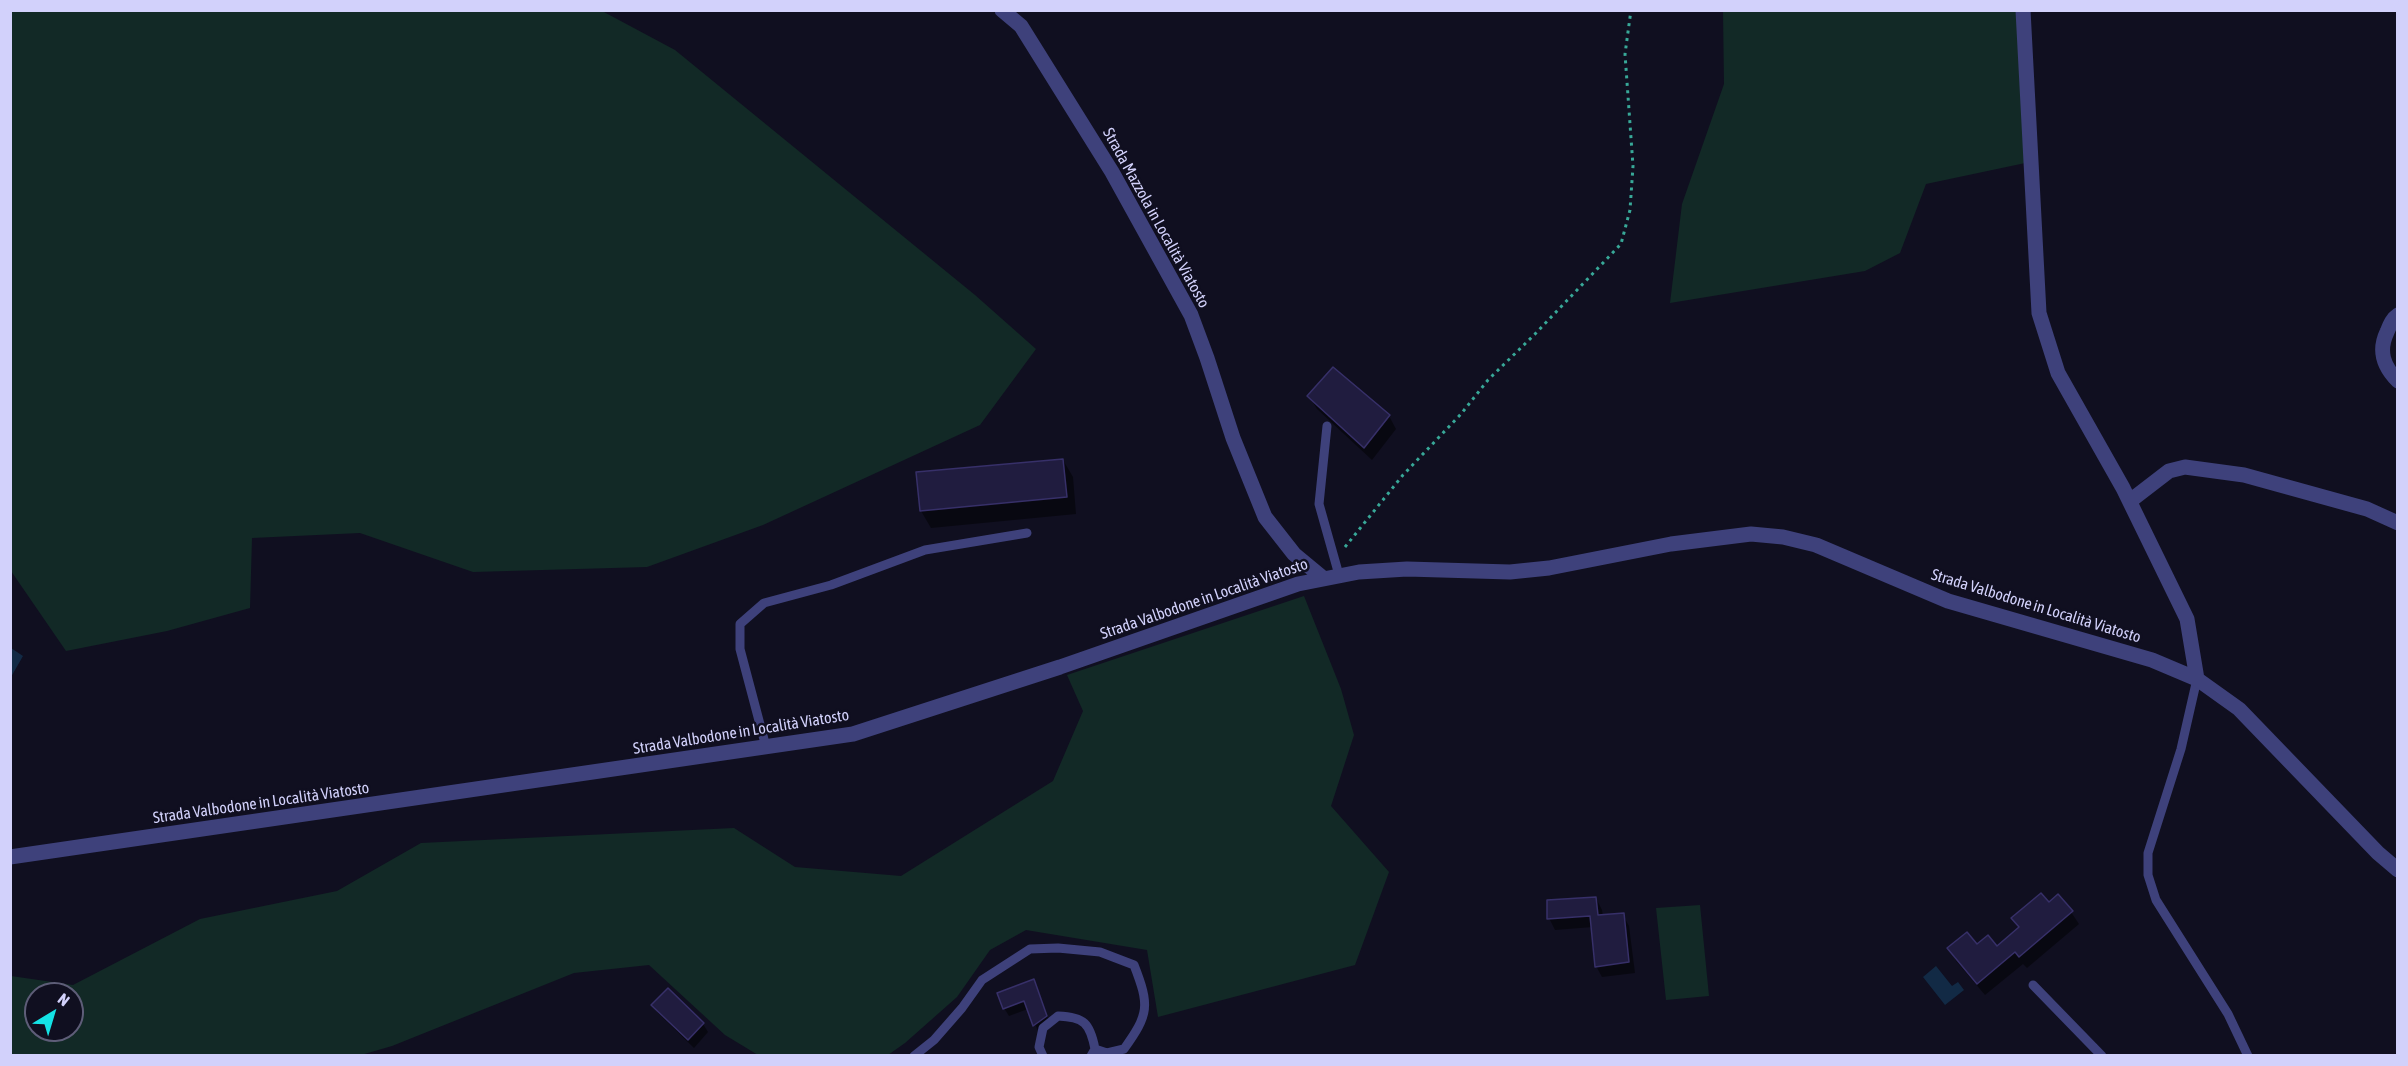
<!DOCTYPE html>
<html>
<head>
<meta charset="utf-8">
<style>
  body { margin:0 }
  #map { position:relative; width:2408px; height:1066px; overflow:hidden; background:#100f20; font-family:"Asap Condensed",sans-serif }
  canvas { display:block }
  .frame { position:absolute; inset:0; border:12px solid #d2d1fb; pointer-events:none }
  .north { position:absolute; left:24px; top:982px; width:60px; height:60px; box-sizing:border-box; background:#100f20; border:2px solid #5e5d78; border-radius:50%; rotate:38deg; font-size:16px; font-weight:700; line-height:24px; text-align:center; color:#d2d1fb }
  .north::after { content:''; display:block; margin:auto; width:21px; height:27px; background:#14e2e5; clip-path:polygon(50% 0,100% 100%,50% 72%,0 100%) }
</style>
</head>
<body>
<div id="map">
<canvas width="2408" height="1066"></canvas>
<div class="frame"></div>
<div class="north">N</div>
</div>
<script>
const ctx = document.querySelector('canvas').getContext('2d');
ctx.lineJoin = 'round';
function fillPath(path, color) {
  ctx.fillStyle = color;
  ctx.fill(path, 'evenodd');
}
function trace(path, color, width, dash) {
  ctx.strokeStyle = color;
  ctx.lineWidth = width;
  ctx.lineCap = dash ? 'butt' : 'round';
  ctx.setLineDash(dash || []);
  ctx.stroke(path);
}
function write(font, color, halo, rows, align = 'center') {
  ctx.font = font + ' "Asap Condensed",sans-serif';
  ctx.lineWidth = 5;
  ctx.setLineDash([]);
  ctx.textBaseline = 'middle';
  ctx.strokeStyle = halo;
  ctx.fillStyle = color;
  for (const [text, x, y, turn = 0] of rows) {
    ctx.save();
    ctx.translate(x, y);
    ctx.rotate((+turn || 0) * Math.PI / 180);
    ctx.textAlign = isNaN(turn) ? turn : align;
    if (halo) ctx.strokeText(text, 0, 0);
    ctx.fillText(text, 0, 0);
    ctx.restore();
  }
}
const green = new Path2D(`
  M10,11h592l73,39 300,245 61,54 -56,76 -217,100 -116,42 -174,5 -113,-39 -108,5 -2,70 -83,23 -101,20 -55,-80z
  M1723,11h300l7,151 -104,22 -26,69 -35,18 -195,32 12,-99 42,-120z
  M1304,596l37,93 13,46 -23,71 58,66 -34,93 -197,52 -11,-67 -121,-20 -36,20 -33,47 -52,46 -17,12h-130l-33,-20 -76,-70 -75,8 -182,73 -31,9h-350v-79l62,9 127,-66 137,-28 84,-48 313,-15 61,39 106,9 152,-95 30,-70 -16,-36zM36,994h36v36h-36z
  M1700,905l9,91 -43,4 -10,-92z`);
const water = new Path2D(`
  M11,648l12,8 -12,21z
  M1936,966l16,20 6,-4 6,8 -19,15 -22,-28z`);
const shadow = new Path2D(`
  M1309,396l80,20 7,13 -24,31 -55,-51z
  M1063,460l10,17 3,37 -145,14 -10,-17z
  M1596,898l6,12 1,6 20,-1 6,11 6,47 -33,4 -6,-11 -3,-39 -38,3 -6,-12z
  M2049,904l22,8 8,12 -52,44 -4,-4 -38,31 -29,-34 -7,-13 28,-2 20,2 22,-19 -6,-11z
  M1033,981l18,44 -12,8 -11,-24 -19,7 -5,-8z
  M653,1005l50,19 5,8 -14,16 -36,-35z`);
const building = new Path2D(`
  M1333,367l57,48 -26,33 -57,-52z
  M1063,459l4,38 -147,14 -4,-39z
  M2041,893l8,9 9,-8 15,17 -54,46 -4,-5 -38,32 -30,-36 20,-16 10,12 11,-9 9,11 22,-19 -8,-9z
  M1596,897l2,18 26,-2 5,49 -34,5 -5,-51 -43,3v-19z
  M1034,979l13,37 -14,10 -9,-25 -21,8 -6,-16z
  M668,988l36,35 -16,17 -37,-35z`);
const path = new Path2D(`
  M1345,547l58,-72 58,-61 27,-34 47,-46 86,-90 9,-34 3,-44 -8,-112 6,-44`);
const lane = new Path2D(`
  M1327,426l-8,78 20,71
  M2197,679l-16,70 -33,104v22l8,25 72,114 20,42
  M766,747l-26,-98v-25l24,-21 67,-18 94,-35 102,-17
  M2033,985l69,71
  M914,1056l20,-16 28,-32 20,-28 48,-31 28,-1 42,4 34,13c16,41 15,49 -10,84l-17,4 -12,-4
  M1043,1056l-4,-9 4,-19 15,-12c26,1 32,7 37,33l-4,7`);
const street = new Path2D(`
  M1002,10l19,16 91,146 79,143 16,43 26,80 32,79 29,37 29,24
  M2023,10l16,303 19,60 65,115 64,131 10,60
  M2398,315c-6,4 -8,10 -11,17 -9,19 -4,34 11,49
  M2130,501l39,-30 16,-4 59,8 123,34 31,14
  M10,857l843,-123 207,-67 238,-83 61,-12 48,-3 103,3 39,-4 122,-24 80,-10 32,3 33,8 132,56 204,59 45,19 42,30 139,144 20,17`);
const streetNames = [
  ["Strada Mazzola in Località Viatosto",1156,218,61],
  ["Strada Valbodone in Località Viatosto",1204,599,-19],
  ["Strada Valbodone in Località Viatosto",2036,606,17],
  ["Strada Valbodone in Località Viatosto",741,732,-9],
  ["Strada Valbodone in Località Viatosto",261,803,-8]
];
fillPath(green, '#122926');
fillPath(water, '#122a45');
fillPath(shadow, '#0007');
fillPath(building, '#201c3f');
trace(building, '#373069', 1.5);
trace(path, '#38a898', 3, [3, 4.5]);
trace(lane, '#3e417b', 9);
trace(street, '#3e417b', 15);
write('16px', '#d2d1fb', '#100f20', streetNames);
</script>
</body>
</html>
